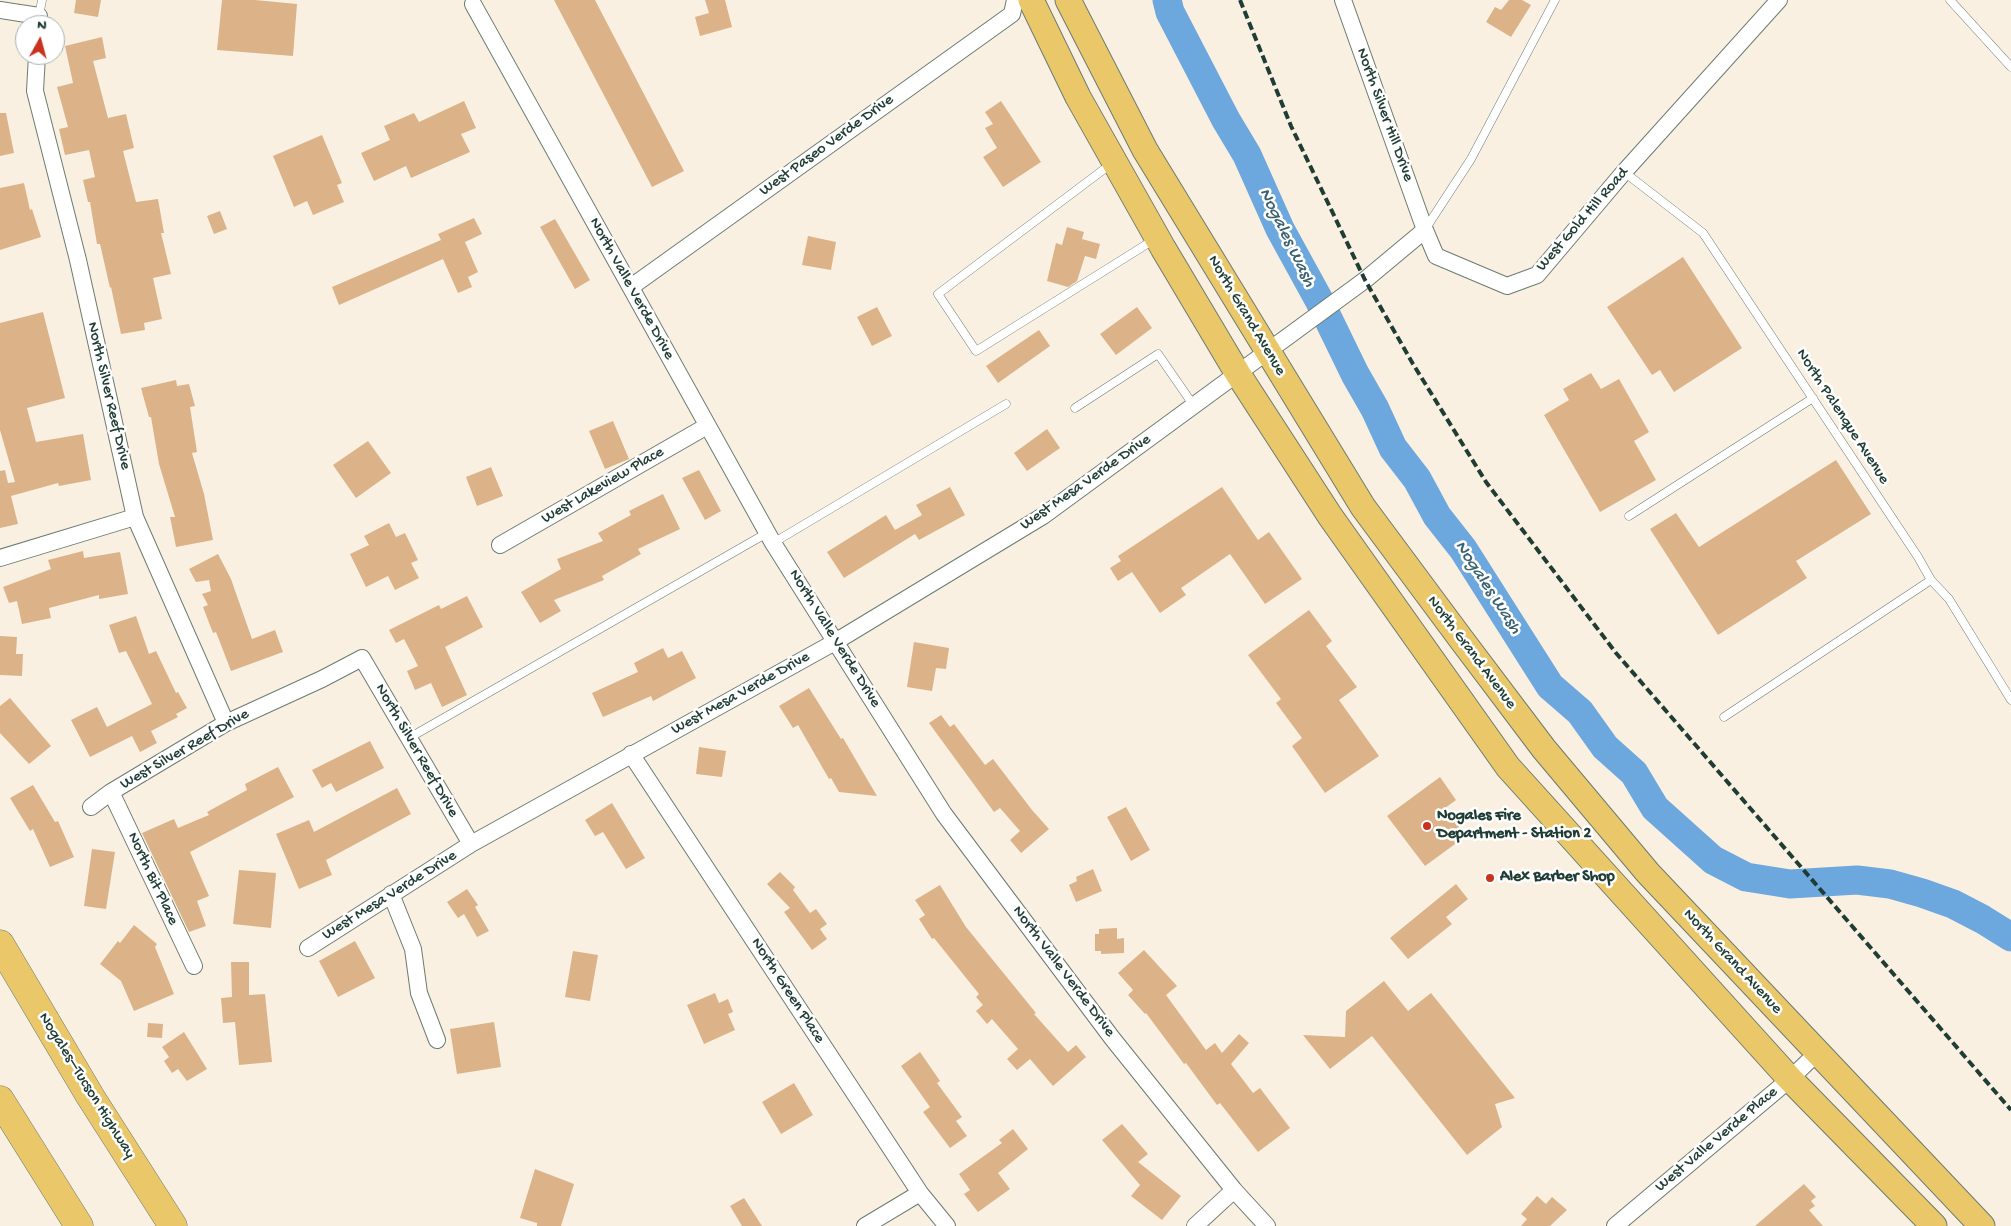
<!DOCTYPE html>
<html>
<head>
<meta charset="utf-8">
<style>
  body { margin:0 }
  #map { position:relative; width:2011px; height:1226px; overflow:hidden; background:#f9f0e2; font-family:"Gochi Hand",sans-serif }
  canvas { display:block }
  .north { position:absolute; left:15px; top:15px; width:50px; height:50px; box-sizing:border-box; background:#fff; border:1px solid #a5b1ae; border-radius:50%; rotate:7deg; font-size:14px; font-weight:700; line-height:20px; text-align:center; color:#1f3d34 }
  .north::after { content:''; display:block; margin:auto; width:18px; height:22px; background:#c8321e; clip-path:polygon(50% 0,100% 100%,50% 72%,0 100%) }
</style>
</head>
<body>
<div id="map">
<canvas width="2011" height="1226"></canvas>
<div class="north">N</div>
</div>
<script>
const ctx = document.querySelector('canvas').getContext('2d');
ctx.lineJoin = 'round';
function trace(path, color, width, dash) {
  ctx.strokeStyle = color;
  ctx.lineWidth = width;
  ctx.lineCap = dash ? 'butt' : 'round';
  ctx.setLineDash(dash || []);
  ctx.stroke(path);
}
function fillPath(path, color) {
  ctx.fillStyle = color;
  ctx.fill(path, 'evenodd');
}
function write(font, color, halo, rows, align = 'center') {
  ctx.font = font + ' "Gochi Hand",sans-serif';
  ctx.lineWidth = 5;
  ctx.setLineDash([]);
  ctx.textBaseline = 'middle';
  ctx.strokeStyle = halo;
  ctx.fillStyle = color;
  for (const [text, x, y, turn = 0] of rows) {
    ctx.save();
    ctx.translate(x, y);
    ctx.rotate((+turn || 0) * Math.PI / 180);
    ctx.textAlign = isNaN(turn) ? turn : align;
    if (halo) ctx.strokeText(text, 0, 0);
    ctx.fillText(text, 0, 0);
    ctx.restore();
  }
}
const river = new Path2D(`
  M1167,0l3,12 56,108 21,35 33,74 39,71 36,74 20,35 18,39 24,31 20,37 26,33 87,137 30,26 25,35 29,26 21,35 58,52 33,17 44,7 67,-4 33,4 32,9 31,11 29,15 29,18`);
const building = new Path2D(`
  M76,0h25l-3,17 -24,-4z
  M222,0h33l42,4 -4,52 -76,-6z
  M554,0h41l89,171 -32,16z
  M705,0h20l7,27 -32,9 -5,-19 14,-4z
  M1509,0h13l9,5 -20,32 -25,-15 9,-15 6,3z
  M102,37l4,21 -13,3 15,57 18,-4 8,34 -11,3 13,51 22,-3 6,34h-3l10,41 -18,4 9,41 -18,4 1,7 -24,4 -10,-47 -1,1 -10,-44h-3l-7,-42h-2l-5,-22 12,-3 -6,-27 -24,5 -6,-26 9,-2 -11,-40 16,-4 -8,-37z
  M464,101l12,27 -15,6 9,18 -59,26 -5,-12 -32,15 -13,-28 29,-13 -6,-14 30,-13 5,9z
  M1001,101l40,61 -38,25 -20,-30 14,-9 -12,-20 8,-4 -8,-12z
  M0,113h6l8,40 -14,3z
  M322,135l20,48 -5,2 7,17 -31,13 -6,-14 -13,6 -21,-51z
  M24,183l6,27 2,-1 9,28 -41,13v-62z
  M220,211l7,18 -13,5 -7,-18z
  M474,218l8,16 -17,8 13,30 -10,5 4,10 -14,6 -15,-34 -104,46 -7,-18 109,-47 -3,-6z
  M555,219l35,61 -15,9 -35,-62z
  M1067,227l17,5 -2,7 18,5 -4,15 -11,-3 -8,25 -9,6 -21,-6 9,-38 6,2z
  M808,236l28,6 -5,28 -29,-5z
  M1683,257l59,91 -68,44 -14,-22 -8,5 -45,-68z
  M877,307l15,29 -20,10 -15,-29z
  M1137,307l15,21 -36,27 -16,-21z
  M43,312l22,86 -38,10 9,34 47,-8 8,46 -32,6 -1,-3 -47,13 7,28 -18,4v-57l5,-1 3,13 7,-1 -15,-52v-107z
  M1039,330l11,16 -52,37 -12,-17z
  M1591,373l10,16 18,-10 30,53 -15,9 22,39 -56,32 -56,-97 25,-15 -6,-11z
  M176,380l1,6 12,-2 6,22 -5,1 7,45 -5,1 12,41 9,46 -37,7 -6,-30h5l-16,-53 -8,-47h-2l-8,-29z
  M613,421l16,38 -24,10 -16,-38z
  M1047,429l13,19 -33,23 -13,-18z
  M368,441l23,32 -35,25 -23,-33z
  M1836,460l35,54 -75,47 11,17 -89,57 -68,-106 26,-16 23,34z
  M491,467l12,29 -26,10 -11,-29z
  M699,470l22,41 -16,9 -23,-42z
  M950,487l15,28 -46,25 -4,-6 -71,44 -17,-26 59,-37 9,15 27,-15 -6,-10z
  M1222,487l36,53 11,-8 33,47 -37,25 -35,-50 -49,34 5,7 -26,18 -28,-41 -14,9 -8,-13 11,-7 -3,-5z
  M663,494l17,35 -42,20 3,5 -39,22 2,4 -50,20 7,11 -21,12 -19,-31 40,-23 -4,-10 46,-18 -5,-8 33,-18 -2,-4z
  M389,523l7,14 9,-4 13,27 -7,3 8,15 -24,12 -7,-14 -22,11 -16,-33 19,-9 -5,-9z
  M83,551l1,7 36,-6 8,42 -29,5v-4l-50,13 2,10 -29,6 -5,-23 -8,2 -6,-16 48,-18 -3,-9z
  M218,554l13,25 21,60 23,-9 8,22 -52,19 -15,-39 -3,1 -10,-26 5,-2 -6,-11 9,-3 -2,-11 -13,2 -7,-13z
  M467,596l16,31 -38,20 22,48 -25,12 -11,-24 -16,7 -8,-19 11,-5 -14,-27 -8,4 -7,-13 50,-25 2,4z
  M1309,610l23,31 -6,5 31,41 -18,13 40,56 -54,37 -33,-47 10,-8 -26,-35 5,-4 -33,-44z
  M136,616l13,38 7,-3 20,42 2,-1 9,16 -11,6 2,3 -27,14 6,12 -17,9 -8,-16 -42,21 -19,-37 26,-13 10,20 45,-23 -26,-53 -7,2 -10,-28z
  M0,636l17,1 -1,17h7l-1,22 -22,-1z
  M914,642l35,6 -3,21 -10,-1 -4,23 -25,-4z
  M663,648l5,10 14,-7 14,27 -43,23 -2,-5 -48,21 -11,-24 46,-21 -4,-9z
  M809,688l32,51 2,-1 34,58 -38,-4 -8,-14 -2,1 -31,-54 -5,3 -14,-22z
  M10,698l41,48 -22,18 -29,-31v-27z
  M941,715l9,12 4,-3 31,41 8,-6 39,51 17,19 -28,24 -11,-13 10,-9 -20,-23 -6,4 -65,-89z
  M370,741l14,27 -48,24 -5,-9 -9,5 -10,-18z
  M699,747l27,4 -4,26 -26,-3z
  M278,767l16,30 -104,55 19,44 -12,5 9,25 -17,6 -47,-99 32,-14 4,9 31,-13 -2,-3 40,-22 -2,-6z
  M1440,777l16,23 -11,8 21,28 -41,30 -38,-50z
  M33,785l22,37 3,-1 16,36 -24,10 -17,-38 -3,2 -20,-33z
  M397,788l14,26 -85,46 6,15 -33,14 -23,-55 33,-14 5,12z
  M612,803l33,55 -19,11 -23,-37 -8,4 -10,-16z
  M1126,807l24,43 -19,11 -24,-44z
  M92,849l23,3 -9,57 -22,-3z
  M1093,869l9,22 -26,11 -7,-17 8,-4 -1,-4z
  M239,870l37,3 -5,55 -38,-4z
  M780,872l15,15 -2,3 17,23 6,-4 11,15 -7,5 7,10 -15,11 -28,-38 6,-4 -23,-24z
  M1456,884l12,15 -22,18 6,7 -44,35 -18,-21z
  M940,885l26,42 70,86 -2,1 34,38 8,-7 10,12 -33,29 -23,-27 -13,11 -10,-11 11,-10 -26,-30 -5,5 -11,-13 7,-6 -7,-8 3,-3 -45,-56 -2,1 -13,-20 6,-4 -10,-15z
  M467,889l11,16 -3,2 14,24 -12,6 -13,-23 -6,4 -11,-16z
  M134,925l23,19 -2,3 19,47 -40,17 -13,-30 -21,-17 18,-23 2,2z
  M1117,928v11l7,-1v15l-23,1v-3h-6v-17h4v-5z
  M355,941l20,37 -37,19 -19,-36z
  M1144,950l33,36 -11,9 40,55 9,-7 7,10 17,-19 10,9 -18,21 22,29 7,-5 30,40 -32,24 -38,-49 -3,2 -31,-42 -2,1 -38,-51 -1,1 -17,-19 5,-5 -15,-17z
  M573,951l25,4 -8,46 -25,-4z
  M231,962h18v33l16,-1 7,68 -33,3 -4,-43 -12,1 -2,-25 11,-1z
  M1384,981l24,30 23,-18 84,105 -20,6 7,23 -35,28 -95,-119 -42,33 -27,-34 42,2 1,-26z
  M715,993l4,10 9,-4 5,13 -5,2 7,16 -31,14 -17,-39z
  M494,1022l7,45 -44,7 -7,-45z
  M148,1023l15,1 -1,14 -15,-1z
  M184,1032l23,37 -20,12 -9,-12 -6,4 -8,-12 5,-4 -7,-10z
  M920,1052l20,29 -3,2 25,34 -6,4 11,15 -17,12 -27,-36 7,-5 -29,-41z
  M794,1083l19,32 -32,19 -19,-32z
  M1122,1124l26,30 -10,8 43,34 -19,24 -31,-24 9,-11 -38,-45z
  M1013,1129l15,20 -30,24 12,16 -32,23 -14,-18 6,-4 -11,-16 43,-31 -3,-3z
  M535,1169l39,15 -13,42h-24v-3l-17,-5z
  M1804,1184l12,13 -5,4 4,5 -6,4 14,16h-68z
  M1537,1196l9,8 6,-7 15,13 -17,16h-29l6,-7 -6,-5z
  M744,1198l18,28h-20l-12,-20z`);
const service = new Path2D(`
  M1950,0l61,67
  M39,16l3,-16
  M1111,164l-173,130 38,57 179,-112
  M1624,172l79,61 215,324 13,23 18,19 62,101
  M1426,228l45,-69 84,-159
  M1075,408l83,-54 36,52
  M1629,516l184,-118
  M773,543l233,-139
  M1724,717l207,-137
  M409,738l358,-205`);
const minor = new Path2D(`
  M1343,0l82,230 11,26 71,30 30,-11 87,-103 155,-172
  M473,4l300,539 171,271 168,224 122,152 33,36
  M0,10l39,6v9
  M37,55l-2,36 43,169 57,257 91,206
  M631,287l381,-273 3,-14
  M500,545l207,-119
  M0,558l135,-41
  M631,754l270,410 19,29 27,33
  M111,792l83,174
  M91,807l20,-15 115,-69 96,-44 40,-21 109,186
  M391,894l22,55 6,44 18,47
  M308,948l163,-104 364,-202 208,-126 322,-236 60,-50
  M865,1226l55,-33
  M1195,1226l39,-36
  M1615,1226l175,-147 27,-26`);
const primary = new Path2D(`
  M1031,0l47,97 85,151 75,126 92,142 178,251 282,312 144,147
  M1068,0l77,150 218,357 98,132 83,110 104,124 334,353`);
const motorway = new Path2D(`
  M0,944l90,152 83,130
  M0,1100l79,126`);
const rail = new Path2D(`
  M1240,0l51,126 74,154 48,84 73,118 130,171 395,457`);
const markers = [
  [1427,826,5,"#c8321e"],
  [1490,878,5,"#c8321e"]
];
const streetNames = [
  ["North Silver Hill Drive",1384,115,70],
  ["West Paseo Verde Drive",827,146,-36],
  ["West Gold Hill Road",1583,220,-49],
  ["North Valle Verde Drive",631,289,61],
  ["North Grand Avenue",1246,316,59],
  ["North Silver Reef Drive",108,396,77],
  ["North Palenque Avenue",1842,417,57],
  ["West Mesa Verde Drive",1086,483,-35],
  ["West Lakeview Place",603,486,-30],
  ["North Valle Verde Drive",834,639,58],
  ["North Grand Avenue",1471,653,53],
  ["West Mesa Verde Drive",741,694,-29],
  ["West Silver Reef Drive",185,750,-30],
  ["North Silver Reef Drive",416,751,60],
  ["North Bit Place",152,879,65],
  ["West Mesa Verde Drive",390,896,-32],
  ["North Grand Avenue",1732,962,47],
  ["North Valle Verde Drive",1063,972,53],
  ["North Green Place",787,991,57],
  ["Nogales–Tucson Highway",86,1086,58],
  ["West Valle Verde Place",1717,1140,-40]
];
const poiNames = [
  ["Nogales Fire",1437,817],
  ["Department - Station 2",1437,835],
  ["Alex Barber Shop",1500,878]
];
const waterNames = [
  ["Nogales Wash",1286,238,64],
  ["Nogales Wash",1487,588,57]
];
trace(river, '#6ca7dd', 29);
fillPath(building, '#dcb388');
trace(service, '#6b7c71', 9);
trace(minor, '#6b7c71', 18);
trace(primary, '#6b7c71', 27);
trace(motorway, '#6b7c71', 29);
trace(service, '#fff', 8);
trace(minor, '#fff', 16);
trace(primary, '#eac769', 25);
trace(motorway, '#eac769', 28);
trace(rail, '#1f3d34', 4, [8, 4]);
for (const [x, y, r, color] of markers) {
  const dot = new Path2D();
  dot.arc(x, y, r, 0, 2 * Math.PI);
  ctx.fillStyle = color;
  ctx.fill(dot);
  trace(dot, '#fff', 2);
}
write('16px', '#1f3d34', '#fff', streetNames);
write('bold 16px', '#1f3d34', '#fff', poiNames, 'left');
write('italic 18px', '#3a626f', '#fff', waterNames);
</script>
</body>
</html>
